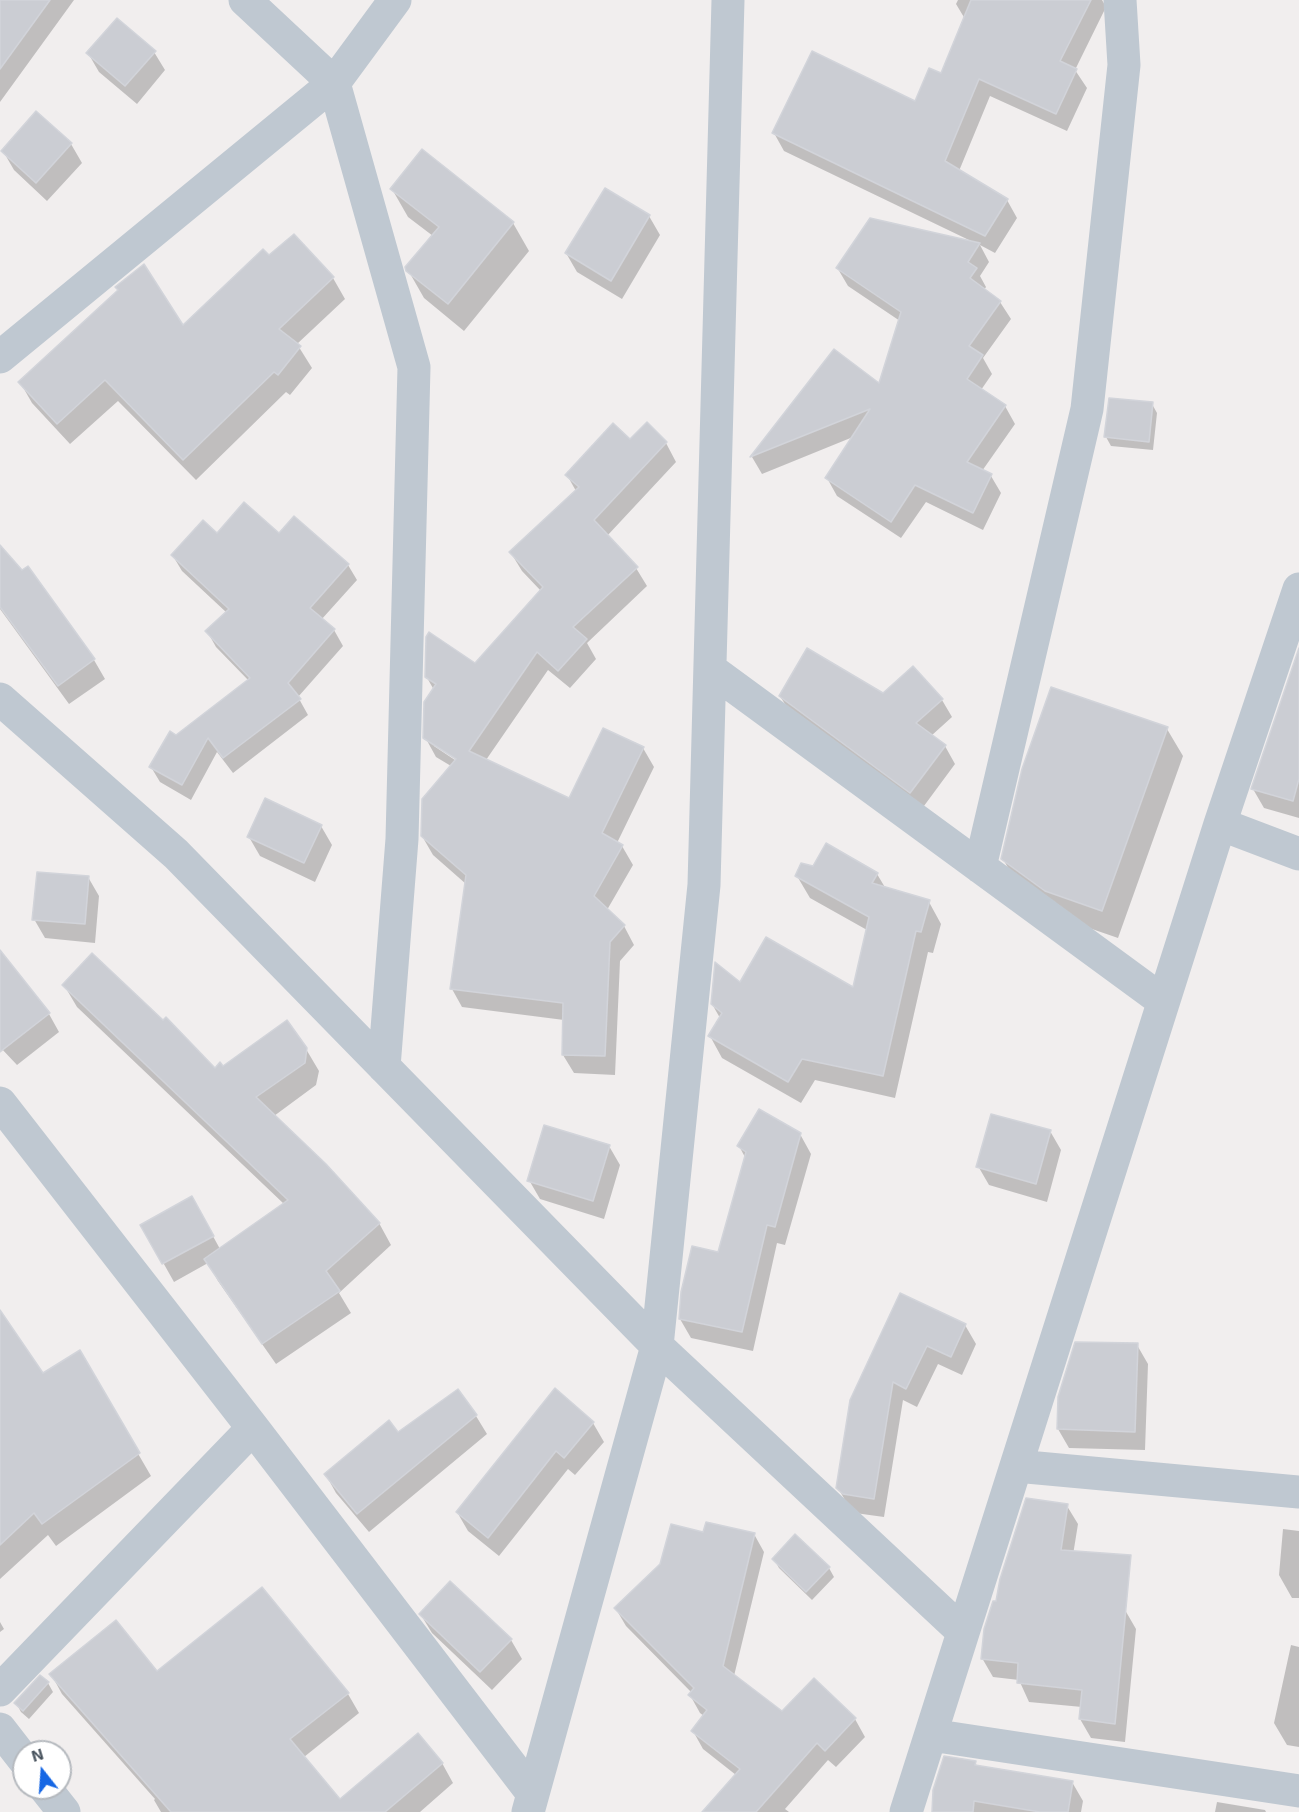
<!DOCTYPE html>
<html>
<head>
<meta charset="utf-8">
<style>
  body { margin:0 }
  #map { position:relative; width:1299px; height:1812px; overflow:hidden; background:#f1eeee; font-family:"Exo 2",sans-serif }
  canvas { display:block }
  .north { position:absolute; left:12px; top:1740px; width:60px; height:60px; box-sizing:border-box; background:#fff; border:2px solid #b5b9be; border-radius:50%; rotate:343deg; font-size:16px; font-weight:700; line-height:24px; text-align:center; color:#46515c }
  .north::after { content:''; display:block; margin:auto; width:21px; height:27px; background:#1667e4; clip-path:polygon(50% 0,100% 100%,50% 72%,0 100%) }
</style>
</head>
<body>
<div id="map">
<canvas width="1299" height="1812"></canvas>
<div class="north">N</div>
</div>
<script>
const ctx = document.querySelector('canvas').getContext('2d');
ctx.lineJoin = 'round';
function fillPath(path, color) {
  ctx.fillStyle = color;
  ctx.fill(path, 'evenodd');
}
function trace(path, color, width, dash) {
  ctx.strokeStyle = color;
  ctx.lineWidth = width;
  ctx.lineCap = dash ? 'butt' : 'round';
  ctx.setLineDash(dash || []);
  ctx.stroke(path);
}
const shadow = new Path2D(`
  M0,0h74l-74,102z
  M958,0h144l4,7 -31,63 12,18 -20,43 -77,-35 -31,75 48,29 10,18 -22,35 -15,-8 9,17 -9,14 6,11 -2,3 16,12 11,17 -28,39 9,16 -11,16 24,16 10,18 -33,47 9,5 10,17 -18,37 -57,-28 -25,36 -64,-42 -10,-18 26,-41 -91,37 -10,-17 82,-106 46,34 20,-64 -52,-35 -10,-17 133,-28 -187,-90 -10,-18 142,-30 26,-28 23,-56 -9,-15z
  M154,52l11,18 -28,34 -38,-32 -11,-19z
  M71,144l11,19 -35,38 -33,-31 -11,-19z
  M392,189l121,34 16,28 -65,80 -40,-33 -16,-28 25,-34 -25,-19z
  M649,216l11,19 -38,64 -45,-27 -11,-19z
  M269,258l64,20 12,21 -48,45 15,24 -22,27 -4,-3 -90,88 -78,-79 -48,43 -38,-41 -12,-21 162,-55z
  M1152,404l5,9 -4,37 -42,-4 -5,-9z
  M630,441l36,2 10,19 -69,74 29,32 11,18 -60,57 9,16 -26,29 -22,-18 -62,90 84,40 73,-52 11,19 -37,76 5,3 11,19 -26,45 17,16 10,19 -14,16 -5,114 -41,-2 -11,-18 1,-35 -102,-13 -10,-18 14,-105 -33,-29 -11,-19 29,-70 -15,-9 -11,-20 9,-47 -8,-14 49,-11 66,-74 -19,-20 -11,-18 65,-62 -9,-16zM434,743l29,18 -2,3 -27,-18z
  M217,535l131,30 9,15 -36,40 13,10 9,16 -45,51 10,18 -75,58 -16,-21 -26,48 -31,-18 -9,-15 25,-30 73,-56 -33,-34 -9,-16 20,-18 -45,-42 -9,-15z
  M0,548l22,24 6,-4 66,92 11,19 -36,25 -69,-95z
  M883,695l59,5 10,17 -21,19 14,10 10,18 -34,46 -130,-96 -11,-18z
  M1299,704v114l-35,-10 -11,-19z
  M1167,729l16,27 -65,182 -55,-19 -44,-32 -16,-28z
  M321,826l11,19 -17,37 -55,-26 -11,-19z
  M814,868l63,6 9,15 43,13 12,22 -8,29 -5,-1 -33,146 -80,-18 -14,23 -79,-45 -12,-22 10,-18 -8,-14 28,-20 114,5 13,-59 -57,-32 -13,-22z
  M88,877l11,19 -4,47 -50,-5 -11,-19z
  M0,953l49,61 10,18 -42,33 -17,-18z
  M64,985l151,85 91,-21 13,22 -3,14 -42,31 105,107 12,22 -52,48 12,20 -75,51 -58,-83 -10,-18 -34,19 -32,-57 50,-27 28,51 64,-45 -207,-197z
  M1050,1131l11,19 -14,52 -58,-17 -11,-19z
  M800,1134l11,20 -26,91 -8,-2 -24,108 -62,-13 -11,-19 39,-65 27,-95 -7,-13z
  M609,1146l11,19 -16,54 -64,-20 -11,-19z
  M901,1295l64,30 11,19 -14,31 -24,-11 -21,43 -14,-7 -19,117 -29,-4 -6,-6 -11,-19z
  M0,1313l42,62 37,-23 72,124 -95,70 -8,-11 -48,44z
  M1137,1345l11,19 -3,86 -76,-2 -11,-19 1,-32z
  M476,1416l11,18 -118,98 -33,-39 -10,-18 72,-41z
  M593,1423l11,19 -29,33 -7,-6 -69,87 -31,-25 -11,-19z
  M1067,1506l11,18 -5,31 52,55 11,19 -11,113 -34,-4 -11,-19 2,-12 -53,-5 -10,-22 -26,-3 -11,-19 15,-55z
  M1283,1529l16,2v67h-7l-13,-23z
  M704,1534h50l10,18 -30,124 48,37 73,6 10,18 -29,30 -8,-7 -43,49 4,3h-85l32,-37 -33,-26 -10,-18 11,-15 -4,-3 -10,-18 2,-2 -66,-67 -10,-17z
  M774,1559l55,9 5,9 -22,23 -33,-32z
  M421,1615l90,25 11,19 -30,31 -60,-57z
  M0,1622l4,7 -4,3z
  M1291,1645l8,2v100l-12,-2 -13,-22z
  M51,1674h106l191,20 11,19 -55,44 36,45 102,-39 11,20 -33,29h-259l-7,-12 1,-1 -93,-105z
  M48,1683l5,9 -24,27 -8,-7 -5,-9z
  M975,1762l2,4 95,16 11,19 -2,11h-148z
  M1217,1802l48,8 1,2h-51z`);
const building = new Path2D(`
  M0,0h50l-50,69z
  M971,0h120l-31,61 17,8 -21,45 -77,-35 -34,82 63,38 -23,37 -213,-103 40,-82 103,50 14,-33 12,5z
  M117,18l39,33 -31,35 -39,-33z
  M36,111l36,32 -36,40 -35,-32z
  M422,149l92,73 -66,82 -42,-33 -1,-4 34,-40 -49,-38z
  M605,188l45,27 -39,66 -46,-28z
  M870,218l110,25 -12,19 9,6 -7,10 31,23 -32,45 14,9 -16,24 39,26 -39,57 25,12 -19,39 -58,-28 -24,37 -66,-44 45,-69 -120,48 84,-108 45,34 22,-71 -65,-44z
  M294,234l40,43 -55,52 22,17 -23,29 -4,-3 -91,88 -78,-80 -48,44 -39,-42 100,-92 -3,-3 29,-23 39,61 80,-76 6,6z
  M1109,398l44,4 -4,40 -45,-5z
  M647,422l20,20 -73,78 44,47 -65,60 14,12 -29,32 -21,-19 -68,99 100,47 34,-70 41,19 -42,86 21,12 -29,51 31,29 -15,17 -5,114 -43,-1 1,-52 -113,-14 16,-114 -45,-39 1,-37 34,-40 -33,-21 1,-36 12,-18 -11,-7 1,-40 3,-5 46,31 68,-76 -34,-35 70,-65 -14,-12 48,-52 17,16z
  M244,502l35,31 15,-17 55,48 -39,44 25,21 -47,54 13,16 -78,59 -15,-20 -26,47 -33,-18 21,-36 6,4 74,-57 -45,-47 24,-22 -58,-54 32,-35 14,13z
  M0,545l22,25 6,-4 67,93 -37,27 -58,-79z
  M807,648l76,45 30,-27 30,33 -27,24 30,22 -36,48 -131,-97z
  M1299,648v131l-6,22 -42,-12z
  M1051,687l117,40 -66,184 -57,-20 -44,-32 21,-90z
  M265,798l57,27 -18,38 -57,-26z
  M826,843l52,30 -6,10 58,17 -9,32 -5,-1 -33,145 -81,-17 -14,23 -80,-46 14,-23 -11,-9 4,-42 25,20 26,-45 87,50 16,-70 -74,-41 6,-13 12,3z
  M37,872l52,4 -4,48 -53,-4z
  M0,950l50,63 -50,39z
  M92,953l71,67 3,-3 49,51 5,-6 3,4 64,-46 20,28 -2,15 -49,34 70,67 54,59 -54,48 14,20 -78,53 -58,-85 84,-59 -226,-215z
  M759,1109l42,24 -26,94 -8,-2 -25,107 -63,-13 2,-27 11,-46 26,6 28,-100 -9,-6z
  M991,1114l60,16 -15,54 -60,-17z
  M544,1125l66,20 -17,56 -66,-20z
  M192,1196l22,40 -52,28 -22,-39z
  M900,1293l66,31 -15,33 -24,-11 -21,43 -13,-7 -19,117 -31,-5 -7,-6 14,-88z
  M0,1310l43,63 37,-23 60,103 -98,71 -8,-11 -34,32z
  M1075,1342l63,1 -3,89 -78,-3 1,-32z
  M555,1388l39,34 -30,36 -8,-7 -68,87 -32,-26z
  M458,1389l19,26 -120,99 -33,-40 65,-54 9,12z
  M1026,1498l42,6 -7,46 70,5 -16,169 -36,-5 3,-29 -65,-7 1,-20 -37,-4 3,-30 9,-28h3l4,-22z
  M706,1522l49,11 -32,133 59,45 32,-33 42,40 -31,33 -8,-8 -61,69h-54l38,-43 -49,-38 16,-21 -19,-15 6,-7 -80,-80 46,-44 11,-40 32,8z
  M795,1534l35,33 -24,25 -34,-33z
  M450,1581l62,58 -32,33 -61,-58z
  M262,1587l87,106 -59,46 50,60 78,-66 25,30 -58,49h-214l-122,-138 67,-54 41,51z
  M40,1675l9,7 -26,29 -9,-8z
  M944,1756l32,5 -1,4 98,16 -5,31h-28l-66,-11 -1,11h-41l1,-22z`);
const street = new Path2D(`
  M245,0l89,83 80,284 -12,472 -18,228
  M0,357l334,-274 61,-83
  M710,669l453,332
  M0,699l176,155 481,492 306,286
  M1220,824l79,30
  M980,867l107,-458 37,-344 -4,-65
  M0,1103l253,325 280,366
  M1016,1466l283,26
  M0,1690l253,-262
  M0,1729l24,31
  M931,1735l368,56
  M45,1788l19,24
  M528,1812l129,-466 47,-461 24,-885
  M906,1812l314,-988 79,-235`);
fillPath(shadow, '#0003');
fillPath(building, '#cbcdd3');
trace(building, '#d2d4da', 1.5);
trace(street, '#bfc8d1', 33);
</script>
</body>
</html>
